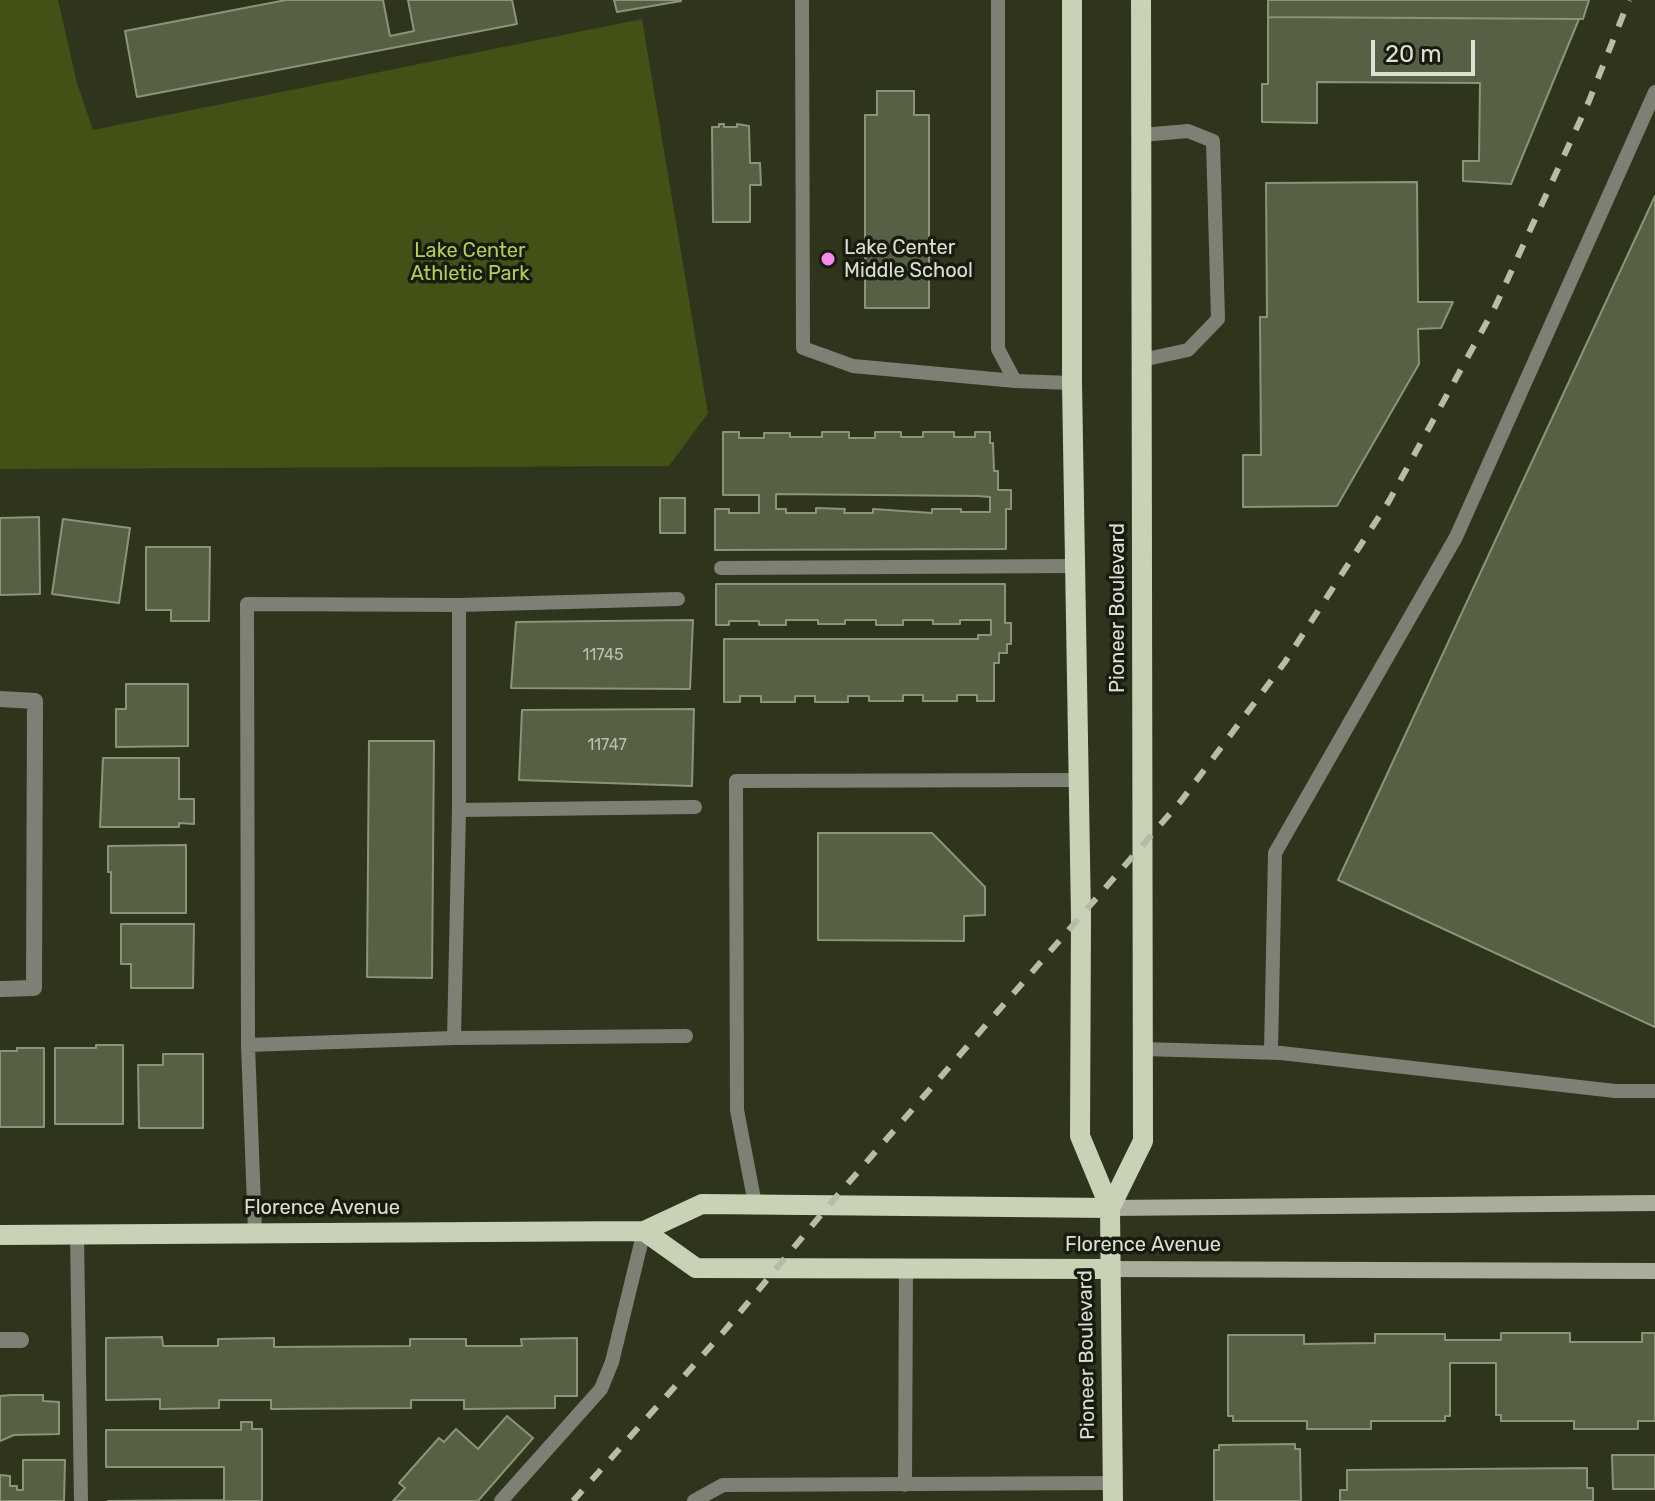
<!DOCTYPE html>
<html>
<head>
<meta charset="utf-8">
<style>
  body { margin:0 }
  #map { position:relative; width:1655px; height:1501px; overflow:hidden; background:#2e351c; font-family:Rubik,sans-serif }
  canvas { display:block }
  .scale { position:absolute; left:1371px; top:40px; width:104px; height:36px; box-sizing:border-box; border:4px solid #dbe0d1; border-top:0; padding-left:10px; font-size:24px; line-height:28px; white-space:nowrap; color:#dbe0d1; -webkit-text-stroke:6px #181b10; paint-order:stroke }
</style>
</head>
<body>
<div id="map">
<canvas width="1655" height="1501"></canvas>
<div class="scale">20 m</div>
</div>
<script>
const ctx = document.querySelector('canvas').getContext('2d');
ctx.lineJoin = 'round';
function fillPath(path, color) {
  ctx.fillStyle = color;
  ctx.fill(path, 'evenodd');
}
function trace(path, color, width, dash) {
  ctx.strokeStyle = color;
  ctx.lineWidth = width;
  ctx.lineCap = dash ? 'butt' : 'round';
  ctx.setLineDash(dash || []);
  ctx.stroke(path);
}
function write(font, color, halo, rows, align = 'center') {
  ctx.font = font + ' Rubik,sans-serif';
  ctx.lineWidth = 7;
  ctx.setLineDash([]);
  ctx.textBaseline = 'middle';
  ctx.strokeStyle = halo;
  ctx.fillStyle = color;
  for (const [text, x, y, turn = 0] of rows) {
    ctx.save();
    ctx.translate(x, y);
    ctx.rotate((+turn || 0) * Math.PI / 180);
    ctx.textAlign = isNaN(turn) ? turn : align;
    if (halo) ctx.strokeText(text, 0, 0);
    ctx.fillText(text, 0, 0);
    ctx.restore();
  }
}
const green = new Path2D(`
  M0,0h58l19,83 16,47 549,-111 66,394 -39,53 -669,3z`);
const building = new Path2D(`
  M286,0h97l7,36 24,-5 -6,-31h104l5,24 -380,73 -12,-66z
  M614,0h67v1l-64,11z
  M1268,0h321l-6,19 -315,-2z
  M1268,17l311,2 -68,165 -48,-3v-20h16l1,-78 -163,-1v41l-55,-1v-38h6z
  M877,91h37v24h15v193h-64v-193h12z
  M719,124h5v3h13v-3l12,2 1,37h10l1,22h-11v37h-37l-1,-95h7z
  M1417,182l1,120h35l-12,26 -23,1 1,35 -82,142 -94,1v-52h18l-1,-138h7l-1,-134z
  M1655,196v831l-317,-147z
  M723,432h16v6h25v-5h26v4h32v-5h27v6h26v-6h26v5h22v-5h31v5h21v-5h15v11h3l1,28h4v19h13v19h-5v40l-291,1v-41h14v4h30v-18h-36zM776,494l202,2 12,1v15h-29v-3h-29v4l-59,-4v4h-29l1,-4 -29,-1v5h-30v-4h-10z
  M660,498h25v35h-25z
  M39,517l1,77 -40,1v-77z
  M63,519l67,9 -11,75 -67,-9z
  M146,547h64l-1,74h-38v-11h-25z
  M716,584h289v39h6v21h-4v9h-8v10h-5v38h-17v-6h-20v6h-34v-6h-20v6h-34v-5h-21v6h-33v-6h-20v6h-34v-6h-21v6h-16v-63h254v-4h13v-15h-31v4h-27v-4h-30v5h-27v-5h-31v4h-27v-4h-32v5h-27v-4h-30v4h-13z
  M693,620l-3,69 -179,-1 5,-66z
  M126,684h62v62l-72,1v-38h10z
  M694,709l-2,77 -173,-6 3,-70z
  M369,741h65l-2,237 -65,-1z
  M103,758h76v41h15v25l-15,-1v4h-79z
  M818,833h114l53,54v28l-21,1v25l-146,-1z
  M186,845v68h-75v-41h-3v-26z
  M121,924h73l-1,64h-62v-24h-10z
  M96,1045h27v79h-68v-76h41z
  M17,1048h27v79h-44v-76h17z
  M163,1054h40v74h-64l-1,-63h25z
  M1501,1333h69v9h72v-9h13v88h-17v8h-64v-8h-73v-6h-5v-52h-46v53h-5v5h-74v8h-64v-8h-74v-5h-5v-81h76v9l71,-1v-9h70v6h56z
  M162,1337l1,9h55v-7l56,-1v9l136,-1v-7h56v7h56l-1,-7 56,-1v58h-22v12l-91,1v-9h-53v8l-140,1v-9h-52v8l-59,1v-10l-54,1v-62z
  M11,1395h32v6l16,1v32l-45,1 -14,6v-45z
  M507,1416l26,22 -55,63h-85l12,-13 -6,-5 40,-45 5,4 12,-13 22,20z
  M241,1422h11v7h10v72h-154l116,-1v-33h-118v-37h135z
  M1295,1444v5h5l1,52h-87v-51h5v-5z
  M1612,1455h43v34h-42z
  M23,1460h42l-1,41h-64v-26l10,1v10h7v4h6z
  M1587,1468v20h6v13h-253v-11h7v-20z`);
const service = new Path2D(`
  M802,0l1,348 50,18 162,15
  M998,0v349l17,32 57,2
  M1142,135l46,-4 25,10 5,178 -30,31 -46,10
  M721,568l354,-2
  M459,605v205l-5,228 232,-2
  M459,810l236,-3
  M248,1045l206,-7
  M1143,1049l138,4 334,38h40
  M1271,1052l4,-199 181,-316 199,-445
  M755,1204l-18,-94 -1,-329 343,-1
  M255,1232l-7,-187 -1,-441 212,1 219,-6
  M77,1234l4,267
  M905,1485l1,-218
  M501,1501l100,-112 11,-27 32,-131
  M694,1501l29,-16 390,-2`);
const minor = new Path2D(`
  M0,699l35,2 -1,287 -34,1
  M0,1340h21`);
const secondary = new Path2D(`
  M1110,1208l545,-5
  M1109,1269l546,2`);
const primary = new Path2D(`
  M1072,0v383l9,534 -1,219 30,72 3,293
  M1110,1208l33,-67 -2,-1141
  M644,1231l52,37 413,1
  M0,1235l644,-4 58,-27 408,4`);
const rail = new Path2D(`
  M573,1501l153,-172 104,-125 351,-403 104,-139 104,-161 106,-194 94,-206 40,-101`);
const markers = [
  [828,259,8,"#f788ec"]
];
const numberNames = [
  ["11745",603,655],
  ["11747",607,745]
];
const poiNames = [
  ["Lake Center",844,248],
  ["Middle School",844,271]
];
const parkNames = [
  ["Lake Center",470,251],
  ["Athletic Park",470,274]
];
const streetNames = [
  ["Pioneer Boulevard",1118,608,-90],
  ["Florence Avenue",322,1208],
  ["Florence Avenue",1143,1245],
  ["Pioneer Boulevard",1087,1355,-91]
];
fillPath(green, '#435116');
fillPath(building, '#575f44');
trace(building, '#8b9477', 2);
trace(service, '#7d8175', 14);
trace(minor, '#7d8175', 16);
trace(secondary, '#a8ae9a', 16);
trace(primary, '#c9d1b7', 20);
trace(rail, '#b6bbaa', 6, [14, 14]);
for (const [x, y, r, color] of markers) {
  const dot = new Path2D();
  dot.arc(x, y, r, 0, 2 * Math.PI);
  ctx.fillStyle = color;
  ctx.fill(dot);
  trace(dot, '#181b10', 3);
}
write('16px', '#bac0ae', null, numberNames);
write('20px', '#dbe0d1', '#181b10', poiNames, 'left');
write('20px', '#b2ce55', '#181b10', parkNames);
write('20px', '#dbe0d1', '#181b10', streetNames);
</script>
</body>
</html>
